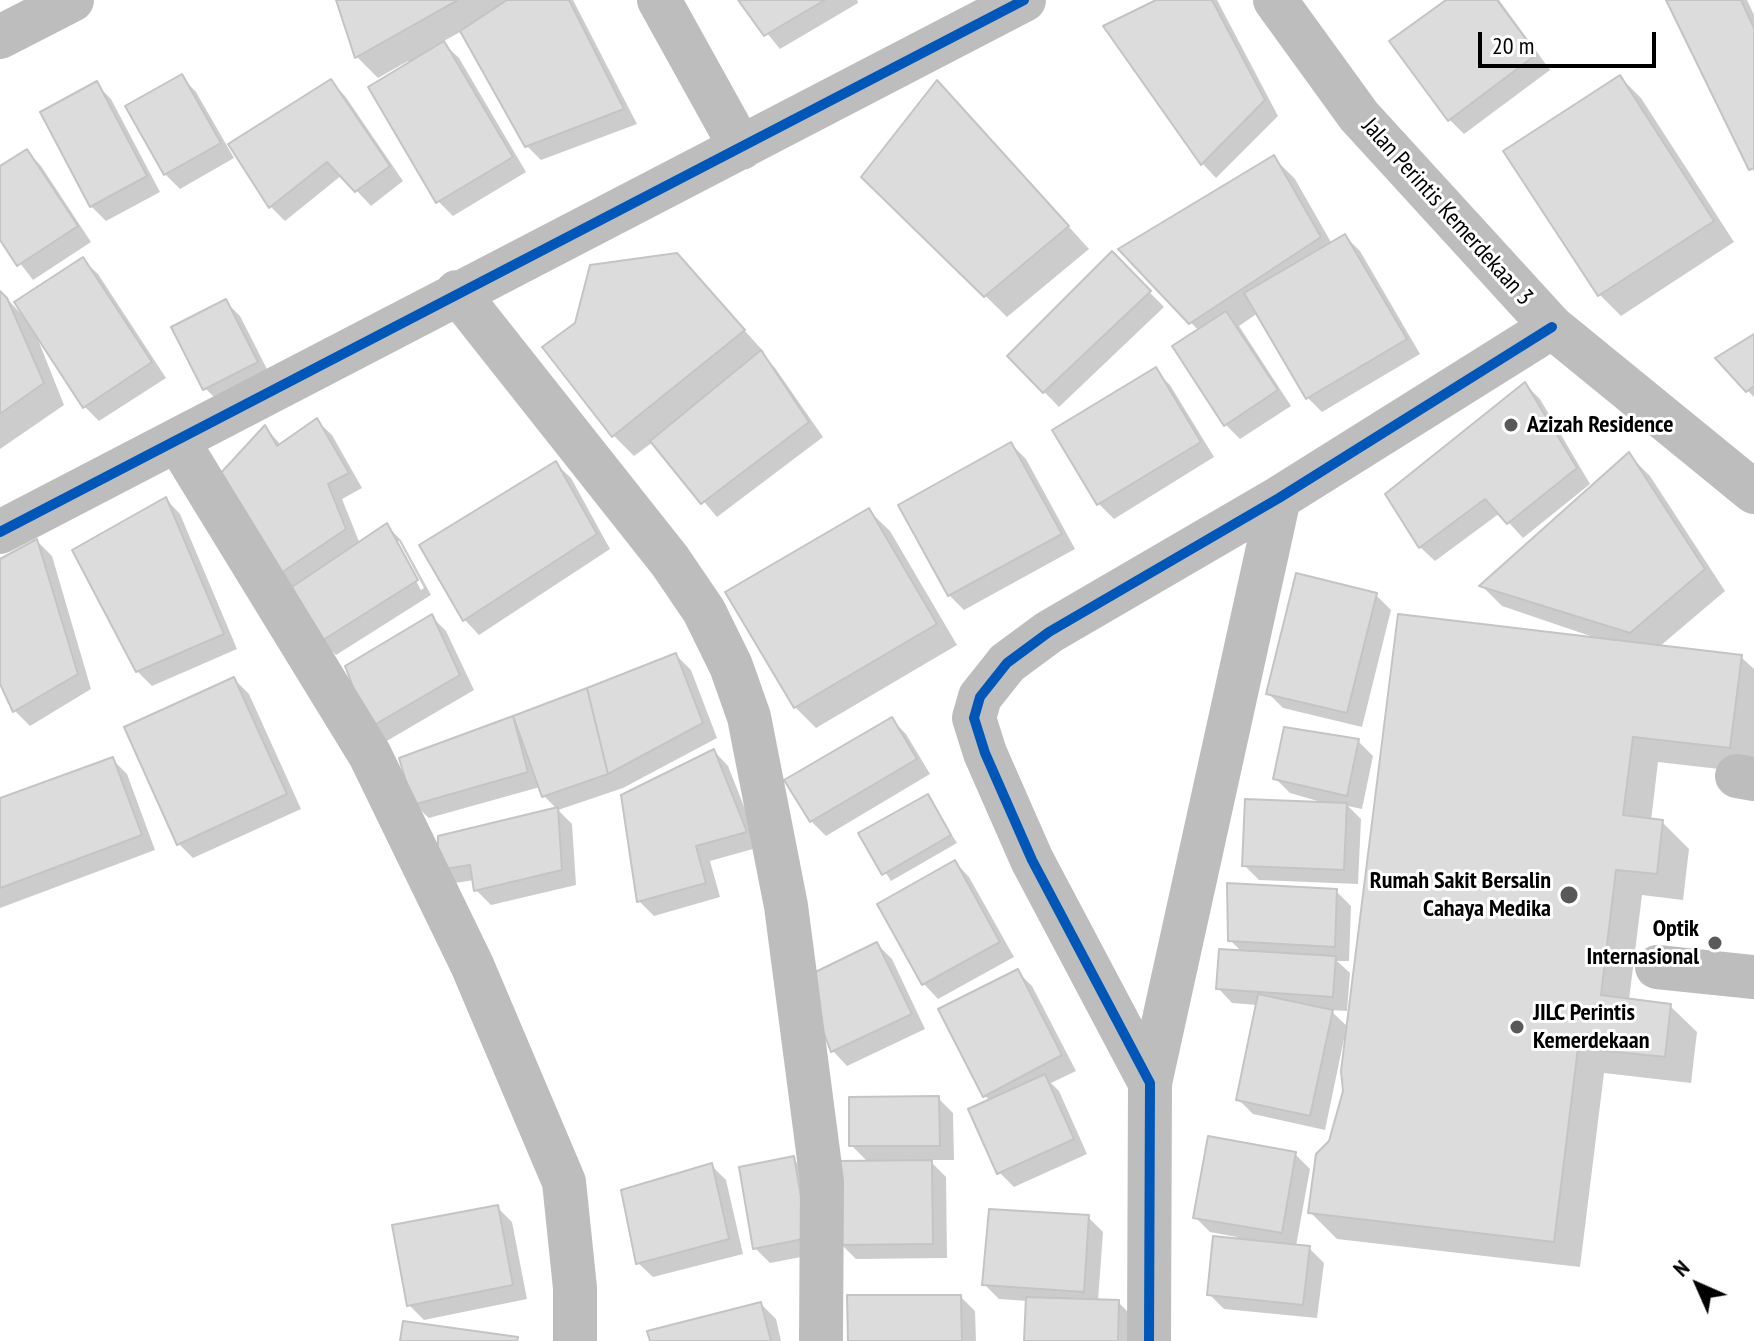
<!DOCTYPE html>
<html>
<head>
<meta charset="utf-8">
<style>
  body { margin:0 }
  #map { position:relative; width:1754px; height:1341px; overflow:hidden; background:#fff; font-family:"PT Sans Narrow",sans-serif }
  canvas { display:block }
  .north { position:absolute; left:1658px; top:1245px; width:80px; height:80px; -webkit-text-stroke:6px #fff; paint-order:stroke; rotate:315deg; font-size:22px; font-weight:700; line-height:32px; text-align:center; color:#000 }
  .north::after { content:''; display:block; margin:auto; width:28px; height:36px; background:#000; clip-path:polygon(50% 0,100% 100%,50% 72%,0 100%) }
  .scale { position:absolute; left:1478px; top:32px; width:178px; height:36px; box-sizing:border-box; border:4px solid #000; border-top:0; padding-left:10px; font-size:24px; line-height:28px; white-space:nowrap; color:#000; -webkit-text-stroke:6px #fff; paint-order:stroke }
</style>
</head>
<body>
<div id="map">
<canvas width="1754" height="1341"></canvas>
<div class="north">N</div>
<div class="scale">20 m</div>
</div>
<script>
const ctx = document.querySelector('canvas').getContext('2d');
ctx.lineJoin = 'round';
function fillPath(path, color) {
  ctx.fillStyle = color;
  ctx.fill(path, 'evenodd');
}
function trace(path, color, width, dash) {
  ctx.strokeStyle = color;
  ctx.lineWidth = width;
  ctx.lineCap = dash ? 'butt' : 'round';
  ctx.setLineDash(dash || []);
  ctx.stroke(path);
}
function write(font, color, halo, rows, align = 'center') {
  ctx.font = font + ' "PT Sans Narrow",sans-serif';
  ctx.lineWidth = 6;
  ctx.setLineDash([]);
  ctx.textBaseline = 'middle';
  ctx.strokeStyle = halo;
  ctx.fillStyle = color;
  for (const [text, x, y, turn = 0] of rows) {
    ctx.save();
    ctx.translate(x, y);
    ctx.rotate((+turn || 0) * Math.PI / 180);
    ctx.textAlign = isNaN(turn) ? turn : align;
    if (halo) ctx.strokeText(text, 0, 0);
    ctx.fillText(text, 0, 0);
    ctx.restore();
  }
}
const shadow = new Path2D(`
  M338,0h235l64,124 -96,36 -15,-15 -64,-114 -20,11 17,16 67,114 -73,44 -15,-15 -28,-137 -2,-3 -30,17 -21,-21z
  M740,0h117l1,3 -78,46z
  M1160,0h57l61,116 -62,62 -14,-15z
  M1449,0h50l51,70 -86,64 -14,-14z
  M1669,0h78l7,15v157z
  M182,77l14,15 38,66 -54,31 -15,-15z
  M1620,77l21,21 93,144 -113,74 -21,-21 -94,-143z
  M331,82l14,14 58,85 -32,25 -29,-31 -57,46 -14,-14z
  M96,84l15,15 49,93 -54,29 -15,-15z
  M958,104l131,145 -82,68 -143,-140z
  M27,151l14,15 50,76 -58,38 -33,-43v-68z
  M1274,158l21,21 37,65 13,-8 15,15 60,103 -98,58 -15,-15 -49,-84 -19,13 52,80 -51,33 -14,-14 -27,-94 -78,-82z
  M1112,254l52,53 -105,100 -50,-51z
  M676,255l88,97 -2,2 13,14 48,69 -106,80 -64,-75 -19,14 -21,-21z
  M83,260l15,14 68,104 -67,43 -14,-14 -52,-80 31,78 -64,44v-158l22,24z
  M225,301l15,15 31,61 -51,26 -15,-15z
  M1754,336v61l-7,-7z
  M1155,370l15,15 44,72 -100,62 -15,-15 -44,-73z
  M1525,384l15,15 50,85 -67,54 -23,-25 -65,48 -15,-14z
  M317,421l15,14 30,53 -20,11 18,45 27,-18 14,14 30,55 -95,60 -15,-14 -42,-67 -14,-147 16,18zM394,541h5l25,47 -3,2z
  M1011,444l15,15 49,90 -111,61 -15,-15z
  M1629,455l21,21 75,115 -66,56 82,10 13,12v104l-96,-11 -7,59 11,1 27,27 -6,51 -41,-5 -13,105 41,6 27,26 -6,51 -87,-10 -24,194 -243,-28 -27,-27 35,-120 2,-53h-3l-19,91 -72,-16 -15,-15 20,-94 -26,-2 -14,-15 24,-36 -12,-12 106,-49 15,15 -2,55h-12l13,12 -3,38 -17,-1 19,18 253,-388 -100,-34 -20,-20z
  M556,464l15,14 39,71 -131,86 -14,-15 -43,-74z
  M166,499l14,15 57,135 -85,37 -15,-15z
  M868,510l22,21 67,114 -141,83 -21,-21z
  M37,541l15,15 39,133 -61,37 -15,-15 -15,-32v-118z
  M1376,595l15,15 -29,117 -79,-19 -15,-15z
  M431,616l15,15 28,59 -89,52 -38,-76z
  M676,655l15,15 26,68 -94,50 -65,22 14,14 4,61 -85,20 -15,-15 -2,-10 -19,3 -15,-14 117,-60 -13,-13 -4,-9 -111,31 -15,-14 -12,-45z
  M234,679l15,15 52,115 -108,49 -14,-14z
  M891,719l15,15 24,40 -104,62 -15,-15z
  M1358,741l15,15 -11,53 -14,-3 13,13 -3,65 -99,-4 -15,-15 84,-61 -38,-11 -15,-15z
  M714,751l14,15 32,81 -50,14 10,36 -66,19 -15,-15z
  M112,759l15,15 28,76 -155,58v-107z
  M928,797l29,46 -66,38 -30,-47z
  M955,862l14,15 45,80 -76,42 -14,-15z
  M877,944l15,15 33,70 -78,37 -14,-15z
  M1017,971l15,15 44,85 -25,12 8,8 28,63 -73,33 -15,-15 -8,-71 -6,-5z
  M938,1098l15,15 1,47h-25l17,17 1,81 -91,1 -15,-15 28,-81 -18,-18z
  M1295,1154l15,15 -14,77 13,2 15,15 -7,55 -93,-9 -15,-15 28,-57 -27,-5 -15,-15z
  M793,1159l15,14 14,80 -52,10 -15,-15z
  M711,1165l15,15 17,74 -90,23 -15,-14z
  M497,1207l15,15 15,77 -103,21 -15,-15z
  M1088,1217l15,15 -5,69 20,1 15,15 -1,24h-106l2,-40 -29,-2 -15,-15z
  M961,1297l14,14 1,30h-126z
  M761,1304l15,15 5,22h-129z`);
const building = new Path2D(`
  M336,0h122l-103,58z
  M507,0h62l55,109 -99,38 -65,-116z
  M738,0h87l-61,36z
  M1156,0h56l53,100 -64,65 -98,-139z
  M1446,0h51l40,54 -89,67 -59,-80z
  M1666,0h75l13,28v140l-5,2z
  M444,41l69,116 -77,46 -68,-116z
  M182,74l39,69 -57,32 -39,-69z
  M1620,75l94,146 -116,75 -95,-145z
  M331,79l59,87 -35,26 -28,-30 -58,46 -41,-64z
  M937,80l132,146 -85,71 -123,-120z
  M97,81l50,95 -57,31 -50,-95z
  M27,149l51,77 -61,40 -17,-26v-74z
  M1274,155l47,82 -132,87 -71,-75z
  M1345,234l62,105 -101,60 -62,-106z
  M1112,251l39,40 -108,102 -36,-37z
  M677,253l68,77 -133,107 -70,-90 33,-24 15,-58z
  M83,257l69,105 -69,46 -69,-106z
  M0,291l7,7 37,85 -44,31z
  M226,299l32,63 -55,28 -32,-63z
  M1226,311l52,79 -54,36 -52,-80z
  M1754,334v52l-8,6 -31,-34z
  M761,350l48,72 -108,82 -51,-63z
  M1156,367l45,75 -104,63 -45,-75z
  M1525,382l52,86 -70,56 -22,-25 -66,49 -34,-54z
  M317,418l32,55 -21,11 18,45 -68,46 -60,-99 47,-51 12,21z
  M1011,442l51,92 -114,62 -50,-91z
  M1629,452l76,117 -75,64 -151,-47z
  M556,461l41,73 -134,87 -44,-76z
  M166,497l58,137 -88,38 -64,-122z
  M869,508l68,116 -143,84 -69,-116z
  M387,523l31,57 -98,62 -28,-55z
  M37,539l41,135 -65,38 -13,-28v-125z
  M1296,573l81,20 -30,120 -81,-19z
  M432,614l28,61 -91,53 -24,-62z
  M1398,614l344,41 -12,93 -97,-11 -10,78 40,5 -6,54 -41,-4 -15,125 70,9 -6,53 -87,-9 -24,194 -246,-29 8,-59 13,-13 14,-50 -2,-20z
  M676,653l27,70 -95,51 -21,-86z
  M234,677l53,117 -110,51 -53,-118z
  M587,688l21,86 -66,23 -29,-81z
  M513,716l15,56 -115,33 -14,-47z
  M892,717l25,42 -107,63 -26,-42z
  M1284,727l75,12 -12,57 -74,-17z
  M714,749l33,83 -51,14 10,37 -69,19 -16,-107z
  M113,757l29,78 -142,53v-90z
  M928,794l23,41 -69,40 -24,-42z
  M1245,799l102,4 -3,67 -102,-4z
  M558,807l4,63 -88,21 -4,-26 -32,5v-34z
  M955,860l45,82 -78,43 -45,-81z
  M1227,883l110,6 -2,58 -107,-6z
  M877,942l35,72 -81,38 -28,-74z
  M1219,949l117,7 -3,41 -117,-8z
  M1018,969l44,86 -79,42 -45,-88z
  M1258,994l75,16 -23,106 -74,-16z
  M1045,1074l29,65 -77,35 -29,-65z
  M939,1096l1,50h-91v-49z
  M1208,1136l88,16 -14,81 -89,-15z
  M794,1156l14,82 -55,11 -14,-82z
  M932,1160l1,84 -94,1v-84z
  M712,1163l17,76 -93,25 -15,-74z
  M498,1205l15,80 -106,21 -15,-81z
  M989,1209l100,6 -5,77 -102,-7z
  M1213,1236l97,10 -7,59 -96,-10z
  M847,1295h114l1,46h-114z
  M1026,1297l93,3 -1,41h-94z
  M761,1302l10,39h-121l-3,-10z
  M403,1321l115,16 -1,4h-117z`);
const minor = new Path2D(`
  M659,0l82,148
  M1275,0l84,116 193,211 202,165
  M0,37l72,-37
  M457,292l213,269 34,50 27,55 18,51 37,189 36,276 -1,159
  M177,440l193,315 102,210 92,217 11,106v53
  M0,532l1024,-532
  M1737,776l17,3
  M1657,967l97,10
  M1150,1083l129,-585
  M1149,1341l1,-258 -118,-223 -47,-107 -11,-35 6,-21 27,-34 42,-31 230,-134 273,-171`);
const cycleway = new Path2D(`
  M0,532l1024,-532
  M1149,1341l1,-258 -118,-223 -47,-107 -11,-35 6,-21 27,-34 42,-31 230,-134 273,-171`);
const markers = [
  [1511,425,8,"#595959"],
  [1569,895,10,"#595959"],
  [1715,943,8,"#595959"],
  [1517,1027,8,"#595959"]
];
const streetNames = [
  ["Jalan Perintis Kemerdekaan 3",1447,212,48]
];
const poiNames = [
  ["Azizah Residence",1527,425],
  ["Rumah Sakit Bersalin",1551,881,"right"],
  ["Cahaya Medika",1551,909,"right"],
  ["Optik",1699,929,"right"],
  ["Internasional",1699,957,"right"],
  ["JILC Perintis",1533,1013],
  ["Kemerdekaan",1533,1041]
];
fillPath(shadow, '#0003');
fillPath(building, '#dcdcdc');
trace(building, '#c4c4c4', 2);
trace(minor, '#bdbdbd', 44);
trace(cycleway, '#0057b8', 10);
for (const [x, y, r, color] of markers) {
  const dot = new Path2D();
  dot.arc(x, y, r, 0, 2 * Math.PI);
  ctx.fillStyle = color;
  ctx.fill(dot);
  trace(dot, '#fff', 3);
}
write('24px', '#000', '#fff', streetNames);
write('bold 24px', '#000', '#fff', poiNames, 'left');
</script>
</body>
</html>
